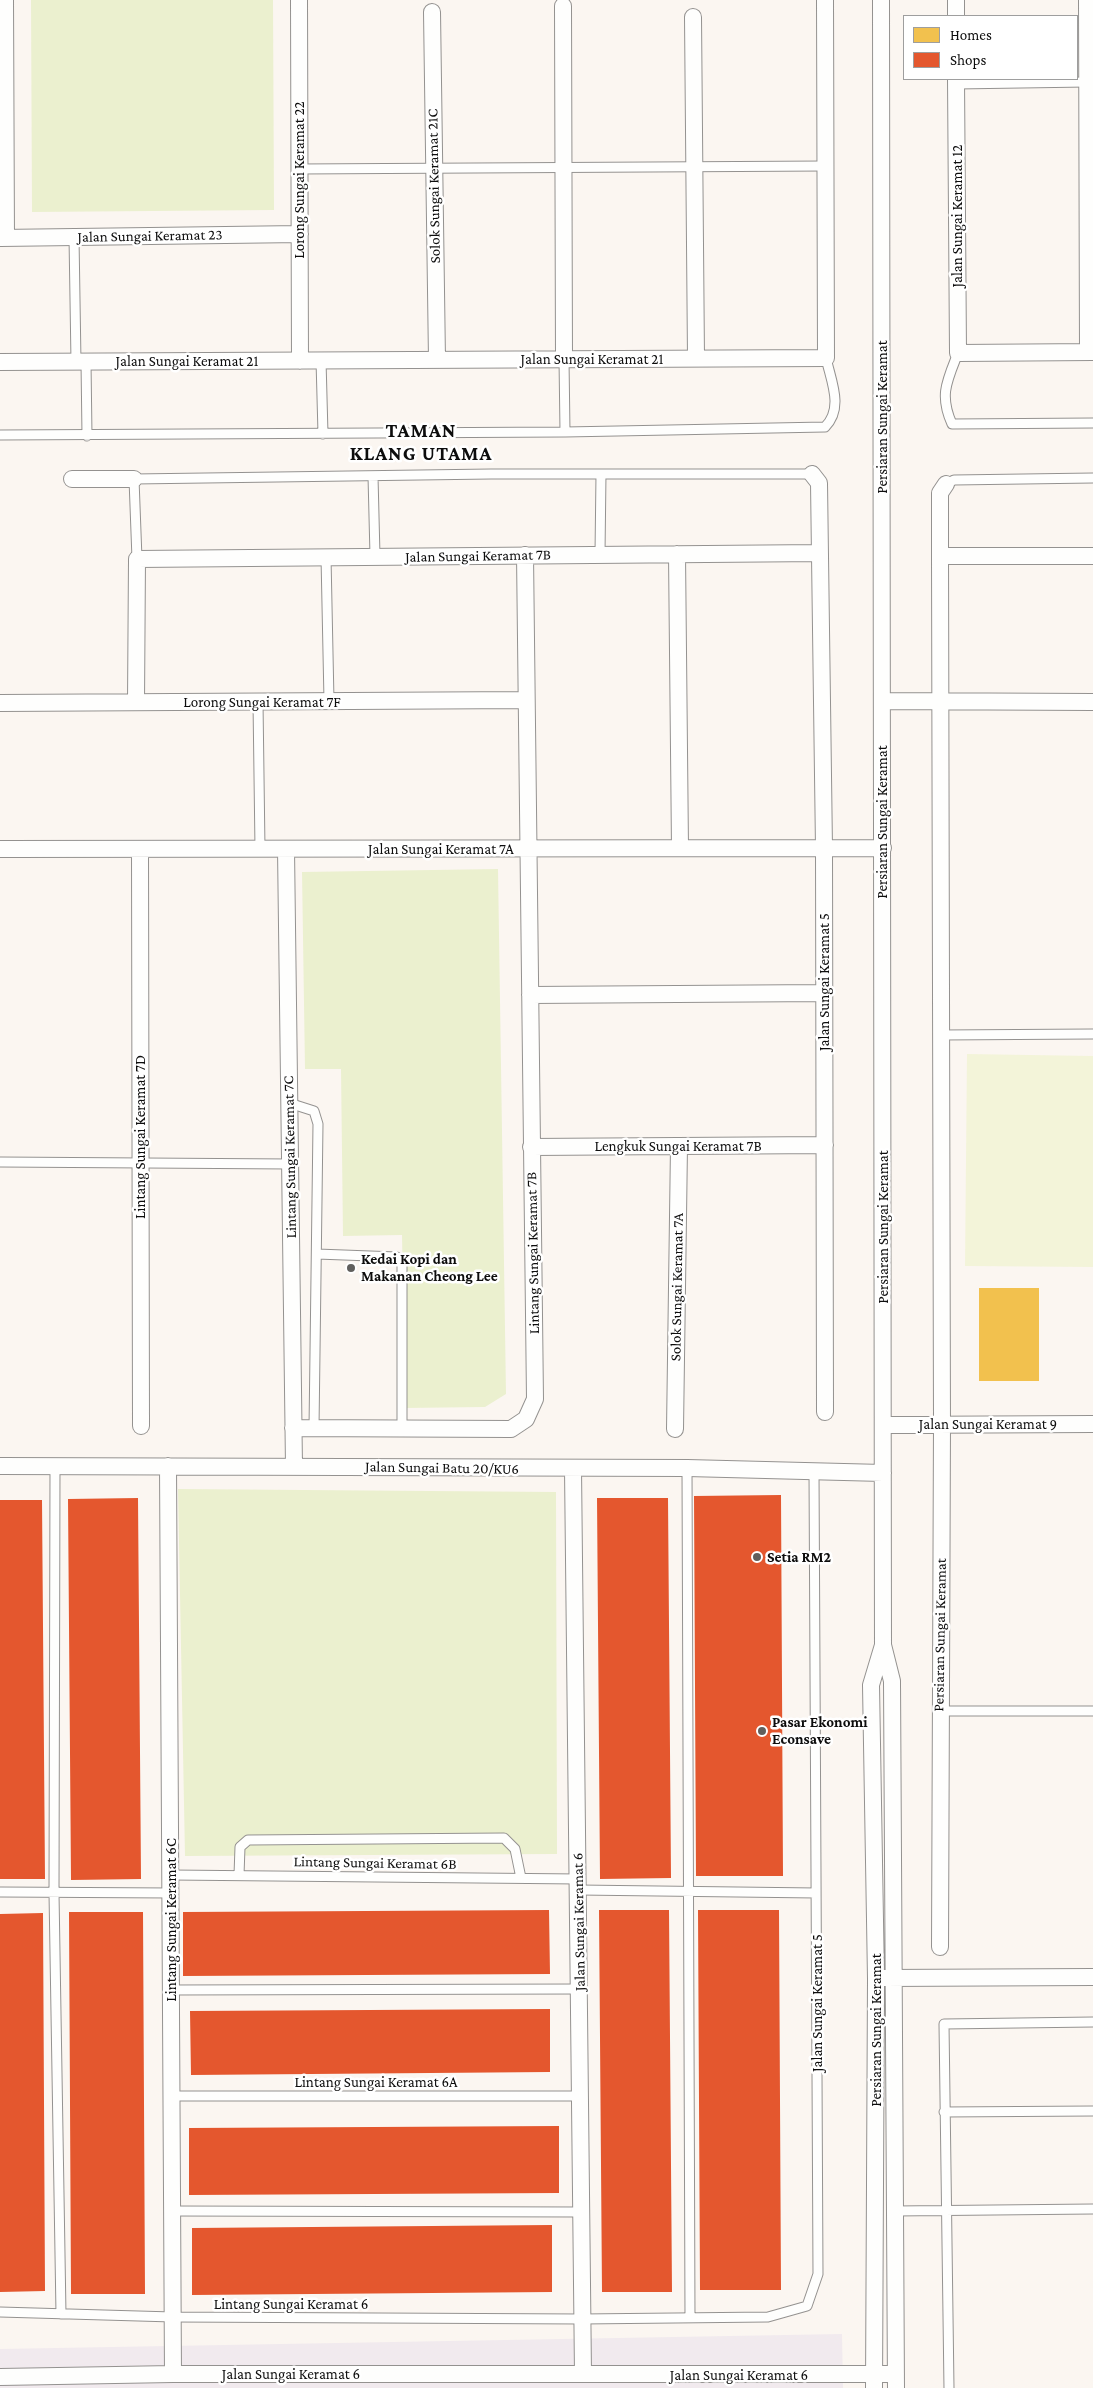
<!DOCTYPE html>
<html>
<head>
<meta charset="utf-8">
<style>
  body { margin:0 }
  #map { position:relative; width:1093px; height:2388px; overflow:hidden; background:#fbf6f1; font-family:"Crimson Pro",serif }
  canvas { display:block }
  .legend { position:absolute; left:903px; top:15px; width:175px; height:65px; box-sizing:border-box; background:#fff; border:1px solid #9e9e9e; margin:0; padding:6px 9px; list-style:none; font-size:15px; color:#0d0d0d }
  .legend li { display:flex; align-items:center; gap:10px; height:25px }
  .legend b { width:25px; border:1px solid #9e9e9e }
</style>
</head>
<body>
<div id="map">
<canvas width="1093" height="2388"></canvas>
<ul class="legend">
<li><b style="height:14px;background:#f2c14e"></b>Homes</li>
<li><b style="height:14px;background:#e4572e"></b>Shops</li>
</ul>
</div>
<script>
const ctx = document.querySelector('canvas').getContext('2d');
ctx.lineJoin = 'round';
function fillPath(path, color) {
  ctx.fillStyle = color;
  ctx.fill(path, 'evenodd');
}
function trace(path, color, width, dash) {
  ctx.strokeStyle = color;
  ctx.lineWidth = width;
  ctx.lineCap = dash ? 'butt' : 'round';
  ctx.setLineDash(dash || []);
  ctx.stroke(path);
}
function write(font, color, halo, rows, align = 'center') {
  ctx.font = font + ' "Crimson Pro",serif';
  ctx.lineWidth = 5;
  ctx.setLineDash([]);
  ctx.textBaseline = 'middle';
  ctx.strokeStyle = halo;
  ctx.fillStyle = color;
  for (const [text, x, y, turn = 0] of rows) {
    ctx.save();
    ctx.translate(x, y);
    ctx.rotate((+turn || 0) * Math.PI / 180);
    ctx.textAlign = isNaN(turn) ? turn : align;
    if (halo) ctx.strokeText(text, 0, 0);
    ctx.fillText(text, 0, 0);
    ctx.restore();
  }
}
const industrial = new Path2D(`
  M842,2334l1,54h-843v-39z`);
const green = new Path2D(`
  M31,0h242l1,210 -242,2z
  M498,869l8,525 -21,13 -80,1 -3,-173 -59,1 -2,-167h-36l-3,-197z
  M178,1489l378,3 1,362 -372,2z`);
const pitch = new Path2D(`
  M967,1054l126,2v211l-128,-1z`);
const homes = new Path2D(`
  M979,1288h60v93h-60z`);
const shops = new Path2D(`
  M781,1495l2,381h-87l-2,-380z
  M138,1498l3,381 -70,1 -3,-381z
  M597,1498h71l3,380 -71,1z
  M0,1500h42l3,379h-45z
  M549,1910l1,64 -367,2v-64z
  M599,1910h70l3,382h-70z
  M698,1910h81l2,380h-81z
  M69,1912h74l2,382h-74z
  M43,1913l2,378 -45,1v-378z
  M550,2009v63l-359,3 -1,-64z
  M559,2126v67l-370,2v-67z
  M552,2225v67l-360,3v-67z`);
const lane = new Path2D(`
  M956,84l131,-2
  M299,169l526,-3
  M74,237l2,125
  M958,353c-11,28 -19,42 -6,71l141,-1
  M564,359l1,73
  M321,360l2,74
  M86,362l1,74
  M0,435l565,-3 260,-5c19,-19 6,-46 1,-69
  M373,476l2,80
  M946,484l8,-4 139,-2
  M600,554l1,-80
  M326,557l3,144
  M137,559l-3,-80 357,-5h321
  M258,702l2,147
  M941,1035l152,-1
  M289,1103l25,8 4,13 -4,304
  M0,1162l290,2
  M317,1254l80,3 5,8v164
  M55,1466l-1,427 7,421
  M687,1468l3,850
  M939,1711h154
  M171,1875l408,4
  M239,1875l1,-28 8,-7 256,-2 11,11 6,29
  M579,1890l237,3
  M0,1892l171,1
  M171,1990l409,-1
  M172,2096h409
  M944,2112l149,-1
  M172,2211l409,1
  M895,2211l198,-2
  M0,2312l173,5 409,2 186,-2 39,-11 11,-32 -4,-803
  M949,2388l-5,-364 149,-2`);
const street = new Path2D(`
  M5,0l1,238
  M299,0l1,361
  M881,0l2,1645 9,36 4,707
  M956,0v16
  M1087,0l1,352
  M563,6l1,353
  M432,12l5,348
  M693,17l3,341
  M956,79l2,274 135,-1
  M0,238l300,-4
  M0,362l826,-4 -1,-358
  M812,474l7,9 5,365 1,564
  M72,479h62
  M677,554l3,294
  M940,556h153
  M882,701l211,1
  M136,702l1,-143 683,-6
  M0,703l525,-3
  M0,849l883,-1
  M140,849l1,577
  M286,849l8,617
  M530,995l294,-2
  M531,1147l294,-2
  M883,1425l210,-1
  M293,1428l218,1 15,-10 9,-20 -10,-844
  M675,1429l4,-283
  M0,1466l687,2 196,5
  M168,1466l5,908
  M573,1469l10,905
  M940,1947l2,-523 -2,-868v-63l6,-9
  M884,1978l209,-1
  M0,2377l173,-3h723
  M874,2388l2,-409 -5,-294 12,-40`);
const markers = [
  [351,1268,5,"#605f5d"],
  [757,1557,5,"#605f5d"],
  [762,1731,5,"#605f5d"]
];
const streetNames = [
  ["Lorong Sungai Keramat 22",299,180,-90],
  ["Solok Sungai Keramat 21C",434,186,-91],
  ["Jalan Sungai Keramat 12",957,216,-90],
  ["Jalan Sungai Keramat 23",150,236,-1],
  ["Jalan Sungai Keramat 21",592,359],
  ["Jalan Sungai Keramat 21",187,361],
  ["Persiaran Sungai Keramat",882,417,-90],
  ["Jalan Sungai Keramat 7B",478,556,-1],
  ["Lorong Sungai Keramat 7F",262,702],
  ["Persiaran Sungai Keramat",882,822,-90],
  ["Jalan Sungai Keramat 7A",441,849],
  ["Jalan Sungai Keramat 5",824,982,-90],
  ["Lintang Sungai Keramat 7D",140,1137,-90],
  ["Lengkuk Sungai Keramat 7B",678,1146],
  ["Lintang Sungai Keramat 7C",290,1157,-91],
  ["Persiaran Sungai Keramat",883,1227,-90],
  ["Lintang Sungai Keramat 7B",533,1253,-91],
  ["Solok Sungai Keramat 7A",677,1287,-89],
  ["Jalan Sungai Keramat 9",988,1424],
  ["Jalan Sungai Batu 20/KU6",442,1468,1],
  ["Persiaran Sungai Keramat",940,1635,-89],
  ["Lintang Sungai Keramat 6B",375,1863,1],
  ["Lintang Sungai Keramat 6C",171,1920,-90],
  ["Jalan Sungai Keramat 6",579,1922,-91],
  ["Jalan Sungai Keramat 5",817,2003,-90],
  ["Persiaran Sungai Keramat",876,2030,-90],
  ["Lintang Sungai Keramat 6A",376,2082],
  ["Lintang Sungai Keramat 6",291,2304],
  ["Jalan Sungai Keramat 6",291,2374],
  ["Jalan Sungai Keramat 6",739,2375]
];
const poiNames = [
  ["Kedai Kopi dan",361,1259],
  ["Makanan Cheong Lee",361,1276],
  ["Setia RM2",767,1557],
  ["Pasar Ekonomi",772,1722],
  ["Econsave",772,1739]
];
const districtNames = [
  ["TAMAN",421,431],
  ["KLANG UTAMA",421,454]
];
fillPath(industrial, '#f1eaee');
fillPath(green, '#ebf0cf');
fillPath(pitch, '#f3f4d9');
fillPath(homes, '#f2c14e');
fillPath(shops, '#e4572e');
trace(lane, '#949290', 11);
trace(street, '#949290', 18);
trace(lane, '#fefefd', 9);
trace(street, '#fefefd', 16);
for (const [x, y, r, color] of markers) {
  const dot = new Path2D();
  dot.arc(x, y, r, 0, 2 * Math.PI);
  ctx.fillStyle = color;
  ctx.fill(dot);
  trace(dot, '#fff', 2);
}
write('15px', '#0d0d0d', '#fff', streetNames);
write('bold 15px', '#0d0d0d', '#fff', poiNames, 'left');
ctx.letterSpacing = '1px';
write('bold 20px', '#0d0d0d', '#fff', districtNames);
ctx.letterSpacing = '0px';
</script>
</body>
</html>
